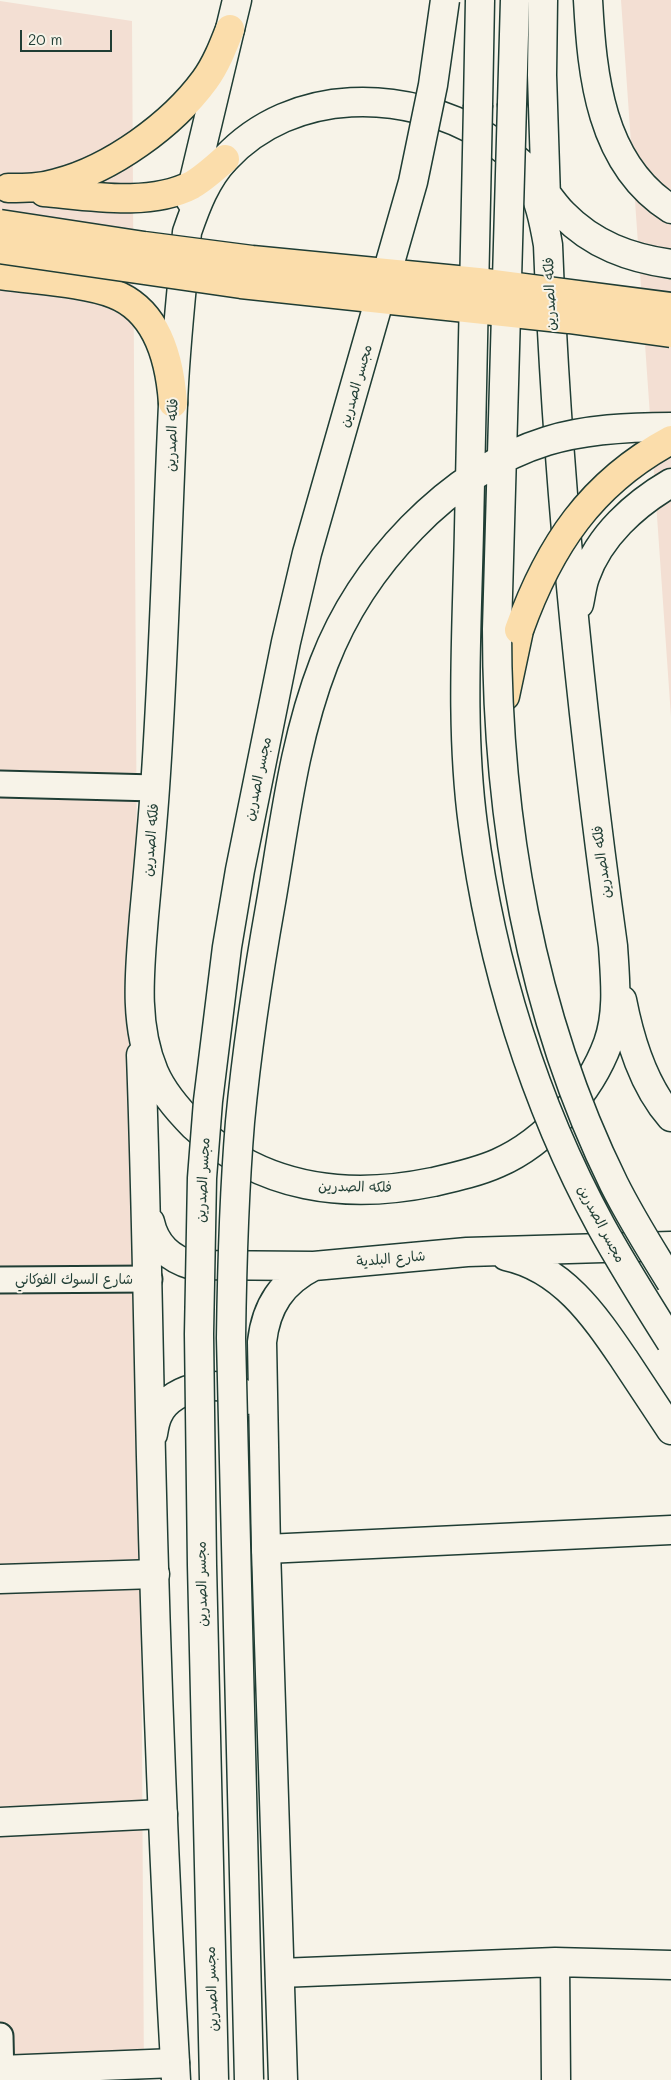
<!DOCTYPE html>
<html>
<head>
<meta charset="utf-8">
<style>
  body { margin:0 }
  #map { position:relative; width:671px; height:2080px; overflow:hidden; background:#f7f3e8; font-family:Mali,sans-serif }
  canvas { display:block }
  .scale { position:absolute; left:20px; top:30px; width:92px; height:22px; box-sizing:border-box; border:2px solid #1f3d34; border-top:0; padding-left:6px; font-size:15px; line-height:18px; white-space:nowrap; color:#1f3d34; -webkit-text-stroke:4px #f7f3e8; paint-order:stroke }
</style>
</head>
<body>
<div id="map">
<canvas width="671" height="2080"></canvas>
<div class="scale">20 m</div>
</div>
<script>
const ctx = document.querySelector('canvas').getContext('2d');
ctx.lineJoin = 'round';
function fillPath(path, color) {
  ctx.fillStyle = color;
  ctx.fill(path, 'evenodd');
}
function trace(path, color, width, dash) {
  ctx.strokeStyle = color;
  ctx.lineWidth = width;
  ctx.lineCap = dash ? 'butt' : 'round';
  ctx.setLineDash(dash || []);
  ctx.stroke(path);
}
function write(font, color, halo, rows, align = 'center') {
  ctx.font = font + ' Mali,"Playpen Sans Arabic",sans-serif';
  ctx.lineWidth = 4;
  ctx.setLineDash([]);
  ctx.textBaseline = 'middle';
  ctx.strokeStyle = halo;
  ctx.fillStyle = color;
  for (const [text, x, y, turn = 0] of rows) {
    ctx.save();
    ctx.translate(x, y);
    ctx.rotate((+turn || 0) * Math.PI / 180);
    ctx.textAlign = isNaN(turn) ? turn : align;
    if (halo) ctx.strokeText(text, 0, 0);
    ctx.fillText(text, 0, 0);
    ctx.restore();
  }
}
const built = new Path2D(`
  M621,0h50v717z
  M0,1l132,20 12,2059h-144z`);
const pedestrian = new Path2D(`
  M0,784l155,4
  M0,1280l149,-1
  M0,2036l1,44`);
const minor = new Path2D(`
  M266,1549l405,-19
  M0,1579l155,-5
  M0,1822l163,-8
  M555,1962l1,118
  M280,1973l275,-11 116,3
  M0,2070l175,-7`);
const secondary = new Path2D(`
  M543,0l-1,75 4,123
  M588,0c4,75 12,164 83,209
  M512,104l3,-104
  M478,105l2,-105
  M510,154c5,8 12,15 17,23 12,20 17,45 21,68 9,235 33,469 65,701 2,32 6,66 -5,97 -18,49 -62,99 -110,120 -20,9 -43,14 -65,19 -87,18 -172,7 -239,-56 -16,-16 -31,-33 -40,-54 -21,-49 -14,-104 -10,-156 4,-43 8,-85 11,-128 9,-128 12,-255 18,-383 2,-58 9,-116 14,-173 9,-26 19,-53 38,-73 68,-73 181,-71 261,-22 16,10 32,23 44,36 12,13 21,29 33,41 30,31 67,44 108,50
  M191,201l2,-17 44,-184
  M579,604c2,-9 3,-19 6,-27 14,-41 50,-73 86,-94
  M622,1000c8,41 21,85 49,117
  M141,1055c5,134 7,268 10,402 5,207 13,416 25,623
  M150,1222c5,23 20,37 42,43l122,1 153,-14 204,-6
  M506,1256c56,12 88,59 118,103 16,24 31,47 47,71
  M153,1434c1,-6 2,-13 5,-19 14,-31 70,-39 93,-15
  M283,2080l-17,-531 -4,-207c4,-36 20,-60 52,-76`);
const trunk = new Path2D(`
  M8,188c17,0 33,0 49,-5 54,-14 115,-58 148,-103 11,-15 18,-33 25,-51
  M44,192c45,4 106,15 148,-7 12,-7 23,-17 33,-26
  M0,275c33,5 84,7 114,19 44,17 56,67 59,109
  M505,696l14,-66`);
const secondaryBridge = new Path2D(`
  M512,104l-15,525c0,189 33,385 117,555 17,34 37,66 57,98
  M478,105c-3,142 -6,283 -9,424 -2,99 -9,198 4,296 18,139 61,278 128,401 22,40 46,78 70,116
  M214,2080l-12,-515 -3,-231 3,-156 6,-77 19,-154 13,-77 46,-228 21,-89 106,-371 20,-97 12,-85
  M249,2080l-18,-742c1,-73 3,-144 9,-216 7,-74 18,-147 31,-220 14,-81 23,-162 53,-239 37,-96 123,-191 223,-222 39,-12 83,-14 124,-14`);
const trunkBridge = new Path2D(`
  M0,224l144,22 108,14 226,22 193,25
  M0,249l241,35 328,35 102,14
  M519,630c30,-84 72,-147 152,-190`);
const streetNames = [
  ["فلكه الصدرين",550,294,-92],
  ["مجسر الصدرين",356,386,-74],
  ["فلكه الصدرين",172,435,-88],
  ["مجسر الصدرين",258,779,-78],
  ["فلكه الصدرين",151,840,-85],
  ["فلكه الصدرين",602,862,-97],
  ["مجسر الصدرين",203,1180,-87],
  ["فلكه الصدرين",355,1187,1],
  ["مجسر الصدرين",601,1224,62],
  ["شارع البلدية",391,1259,-5],
  ["شارع السوك الفوكاني",74,1280],
  ["مجسر الصدرين",202,1584,-91],
  ["مجسر الصدرين",212,1989,-92]
];
fillPath(built, '#f3dfd3');
trace(pedestrian, '#1f3d34', 29);
trace(minor, '#1f3d34', 31);
trace(secondary, '#1f3d34', 31);
trace(trunk, '#1f3d34', 31);
trace(pedestrian, '#f7f3e8', 25);
trace(minor, '#f7f3e8', 28);
trace(secondary, '#f7f3e8', 28);
trace(trunk, '#fbddab', 28);
trace(secondaryBridge, '#1f3d34', 31, []);
trace(trunkBridge, '#1f3d34', 31, []);
trace(secondaryBridge, '#f7f3e8', 28);
trace(trunkBridge, '#fbddab', 28);
write('14px', '#1f3d34', '#f7f3e8', streetNames);
</script>
</body>
</html>
